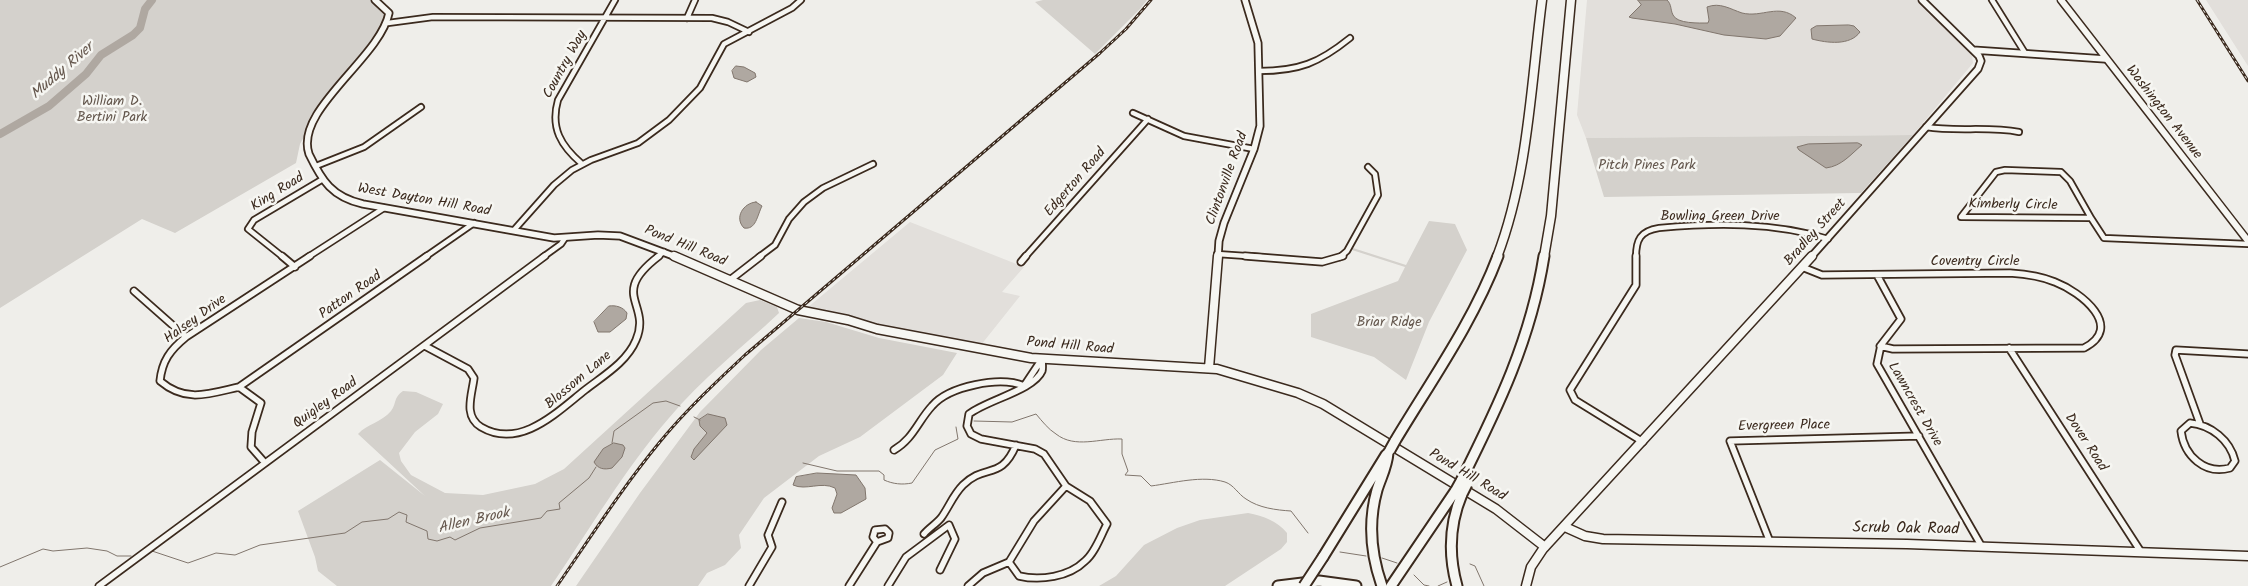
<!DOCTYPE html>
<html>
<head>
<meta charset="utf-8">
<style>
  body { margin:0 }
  canvas { display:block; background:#efeeea }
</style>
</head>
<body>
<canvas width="2248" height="586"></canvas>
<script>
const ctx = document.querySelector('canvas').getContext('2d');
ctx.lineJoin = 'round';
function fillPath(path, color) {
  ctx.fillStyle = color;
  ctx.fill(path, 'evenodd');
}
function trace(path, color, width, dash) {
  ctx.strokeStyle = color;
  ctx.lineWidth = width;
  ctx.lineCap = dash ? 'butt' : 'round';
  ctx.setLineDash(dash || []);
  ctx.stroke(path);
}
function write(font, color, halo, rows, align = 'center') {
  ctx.font = font + ' Kalam,sans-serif';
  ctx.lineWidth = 5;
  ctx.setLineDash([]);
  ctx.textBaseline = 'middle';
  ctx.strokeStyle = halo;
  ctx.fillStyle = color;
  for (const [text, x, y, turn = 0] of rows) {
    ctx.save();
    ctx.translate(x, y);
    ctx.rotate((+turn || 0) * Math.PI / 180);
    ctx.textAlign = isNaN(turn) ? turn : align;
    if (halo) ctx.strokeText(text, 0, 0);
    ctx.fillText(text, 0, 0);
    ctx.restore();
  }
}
const built = new Path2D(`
  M1587,0h330l51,49 4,7 1,7 -60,72 -327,3 -9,-23z
  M2206,0h42v66z
  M910,222l114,45 -22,25 18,4 -39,49 -100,-20 -39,-12 -35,-5z`);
const green = new Path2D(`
  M0,0h372c13,11 16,13 10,30l-53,63 -29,51 -4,19 -121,70 -33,-14 -142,89z
  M1043,0h104l-7,9 -45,45 -60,-52z
  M1913,135l-52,58 -257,4 -18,-59z
  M1429,221l26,3 12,26 -38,72 -23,58 -32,-23 -63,-20v-23l87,-33 7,-14 -53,-17 1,-2 53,17z
  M760,300l17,7 2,6c-37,35 -77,65 -110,105 -45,52 -79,111 -118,168h-214l-19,-15 -3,-14 -17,-46 82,-51 45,36 -67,-62c9,-10 24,-12 33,-23 6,-8 2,-13 12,-20l13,1 27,12 -5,10 -23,18 -16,21 2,8 10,14 34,18 38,2 52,-11 29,-15 182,-166z
  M799,318l27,4 53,16 78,15 -14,22 -83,62 -41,19 -55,42 -25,37 2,13 -16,17 -18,8 -9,13h-122l64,-93 60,-81 61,-62z
  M1248,513c16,3 29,8 39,20v9l-6,7 -56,37h-126l17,-10 28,-31 33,-17 23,-8z`);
const water = new Path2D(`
  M1638,0h29c5,5 3,9 6,15 4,9 26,8 35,8l1,-3 -2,-13c13,-5 23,2 35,6 20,5 37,-10 54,5l-16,18 -14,3 -42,-4 -49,-11 -43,-6 -3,-1 12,-12z
  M1849,25l5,1 6,6c-10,14 -33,11 -48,7l-1,-10 5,-3z
  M736,66l8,1 11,6 1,4 -9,5 -13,-4 -2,-7z
  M1858,143l4,2c-11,9 -20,21 -36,23l-27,-18 -2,-3 11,-3z
  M756,202l6,4c-5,10 -6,24 -18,22 -10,-10 -1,-25 12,-26z
  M609,306c7,-1 14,1 18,7l-1,6 -16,13h-12l-4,-10z
  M708,414l17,4 2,7 -33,35 -3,-3 3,-8 13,-16 -7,-7 -1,-6z
  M614,443l9,2 2,3 -3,9 -10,11c-8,2 -14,1 -18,-6l9,-13z
  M817,473l39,2 9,13 1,11 -25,14h-7l-2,-5 5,-14 -2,-6c-14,-7 -29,3 -42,-3l3,-8z`);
const stream = new Path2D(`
  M0,137l4,-4
  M694,417l6,3
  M974,421l38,1 24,-8c6,7 12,15 20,20 19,15 44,4 66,5v15l6,17 -3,4 16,1 10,10c23,-3 51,-11 74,-4 9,3 13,12 21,17 13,9 30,11 45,12l17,22
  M612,443l2,-12 39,-28 13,-2 14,5
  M803,463l34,8h42l5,4v5c9,4 18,5 28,3l23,-33 23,-11 -2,-12
  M152,551l36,12 28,-10 19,2 25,-10 85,-12 17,-11 26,-3 11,-7 8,3 -1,7 21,9 1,8 9,2 13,-4 5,3 25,-12 61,-10 6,-7 13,-2 -1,-6 30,-25 7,-11
  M1340,552l26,4
  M1382,558l15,5
  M1470,564l5,2 9,20
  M0,567l43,-18 10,2 34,-3 20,3 10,5h14
  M1414,575l10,10 5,1
  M1438,586l9,-4`);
const river = new Path2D(`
  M0,134l49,-28 37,-32 15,-19 32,-20 7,-7 5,-19 7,-9`);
const streetFar1 = new Path2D(`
  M1992,0l33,53
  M687,18l8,-18
  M388,23l45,-6 279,1 16,4 21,10
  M1259,71c40,0 60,-8 91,-33
  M1133,113l51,23 70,13
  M1926,127c31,5 62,-1 93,5
  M582,164c-21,-18 -32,-36 -24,-64l57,-100
  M316,166l48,-19 57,-40
  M2005,170l56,2 9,9 21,37 -130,-1 35,-45z
  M2091,218l13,20 144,6
  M514,230l40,-45 18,-15 19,-10 47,-17 31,-23 31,-32 24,-44 68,-36 9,-8
  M1217,254l44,3
  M283,257l-35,-28 6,-9 69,-41
  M308,257l76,-49
  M425,257l49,-34
  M543,257l18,-13 4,-6
  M657,257l7,-5
  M759,257l16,-12 14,-26 15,-17 19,-14 50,-24
  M1025,257l123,-138
  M1340,257l7,-6 31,-56 -3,-21 -7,-7
  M1636,257c0,-17 4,-26 23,-29 56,-5 115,-6 169,11`);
const street = new Path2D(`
  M282,256l13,11
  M1245,256l77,6 21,-6
  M1636,256v29l-66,105 5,10 68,42
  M1021,262l5,-6
  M1802,267l20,8 188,-2c15,1 31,3 45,9 26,10 70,45 29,66l-191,1 -13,-3
  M1877,275l24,44 -20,26 -4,19 105,183
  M730,280l31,-24
  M134,291l52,46
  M425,346l43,23 6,9c-2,17 -11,38 7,49 39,23 76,-15 104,-37 18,-14 42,-28 51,-50 16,-37 -28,-45 23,-84
  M2009,348l132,204
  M1024,386l18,-27
  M239,387l188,-131
  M2190,423c21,2 40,17 45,38l-5,7c-25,7 -46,-12 -49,-37z
  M2200,424l-25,-69 1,-5 72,4
  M894,450c19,-11 24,-29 38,-44 17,-20 68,-30 92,-20
  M265,463l-14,-16 1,-15 9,-29 -22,-16c-31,7 -53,16 -79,-6 2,-20 10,-31 26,-44l124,-81
  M885,529l4,4 -1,5 -11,4 -4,-5 2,-7z
  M924,534c5,-6 12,-10 17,-16 8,-11 12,-23 22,-33 22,-22 38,-4 53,-40
  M1770,542l-40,-101 189,-5
  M1009,562l10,14c21,5 50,1 66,-15 10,-8 16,-26 22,-37l-17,-23 -24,-15 -22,-32 -9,-5 -54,-10 -10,-5 -4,-8 2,-12c18,-14 65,-24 73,-43 1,-4 0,-8 0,-12
  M1009,562l25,-41 32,-35
  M99,586l446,-330
  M749,586l23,-39 -4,-12 14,-33
  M849,586l28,-44
  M888,586l18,-29 43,-32 6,14 -15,31
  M968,586l15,-13 26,-11`);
const secondaryFar1 = new Path2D(`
  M375,0l14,13c-9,45 -95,97 -80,141 13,27 23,43 54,50l191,34 44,-3 22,1 56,21
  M1973,50l132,9
  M1218,257l1,-16 5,-18 30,-74 6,-23 -2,-83 -13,-43
  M1811,257l167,-188 3,-8 -2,-5 -57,-56`);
const secondary = new Path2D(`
  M674,256l124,54 50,10 29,9 154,29 186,11 81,24 25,11 173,105 49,38
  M1209,368l9,-112
  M1565,527l20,9 18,3 304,5 341,12
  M1526,586l5,-19 12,-18 269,-293`);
const primary = new Path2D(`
  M2061,0l187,241`);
const highwayFar1 = new Path2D(`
  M1497,257c31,-81 34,-172 45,-257
  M1544,257l7,-41 20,-216`);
const highway = new Path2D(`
  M1395,441c36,-60 78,-119 103,-185
  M1461,481c37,-74 70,-142 83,-225
  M1323,557l63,-102
  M1278,586l41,-5 37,5
  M1382,586c-11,-31 -14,-64 -5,-96 4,-13 10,-23 11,-37
  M1391,586l65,-96
  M1457,586c-9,-32 -8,-61 5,-92`);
const rail = new Path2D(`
  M2197,0l51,81
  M557,586c33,-48 65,-98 102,-143 26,-32 56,-60 86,-88l355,-302 26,-24 25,-29`);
const highwayBridge = new Path2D(`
  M1390,450l5,-9
  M1456,490l5,-9
  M1462,494l5,-10
  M1304,586l19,-29`);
const streetNames = [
  ["Country Way",566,65,-61],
  ["Washington Avenue",2163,113,52],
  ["Clintonville Road",1228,179,-70],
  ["Edgerton Road",1076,183,-49],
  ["King Road",278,193,-32],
  ["West Dayton Hill Road",424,201,10],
  ["Kimberly Circle",2013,206,1],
  ["Bowling Green Drive",1720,218],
  ["Bradley Street",1816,233,-48],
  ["Pond Hill Road",685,247,22],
  ["Coventry Circle",1975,263],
  ["Patton Road",351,296,-35],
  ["Halsey Drive",196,320,-36],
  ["Pond Hill Road",1070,347,5],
  ["Blossom Lane",579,381,-40],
  ["Quigley Road",326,404,-36],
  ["Lawncrest Drive",1914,405,60],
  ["Evergreen Place",1784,427,-1],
  ["Dover Road",2085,443,57],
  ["Pond Hill Road",1467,476,31]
];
const parkNames = [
  ["William D.",112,103],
  ["Bertini Park",112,119],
  ["Pitch Pines Park",1647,167],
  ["Briar Ridge",1389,324]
];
const waterNames = [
  ["Muddy River",63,72,-41],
  ["Allen Brook",474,522,-13]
];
const nearStreetnames = [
  ["Scrub Oak Road",1906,530,1]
];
fillPath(built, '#e2dfdb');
fillPath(green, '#d4d1cc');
fillPath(water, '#afa8a1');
trace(water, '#81766d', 1);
trace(stream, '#81766d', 1);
trace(river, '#afa8a1', 8);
trace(streetFar1, '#3b2a1e', 8);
trace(street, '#3b2a1e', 9);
trace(secondaryFar1, '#3b2a1e', 9);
trace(secondary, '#3b2a1e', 11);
trace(primary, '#3b2a1e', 9);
trace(highwayFar1, '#3b2a1e', 11);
trace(highway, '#3b2a1e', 13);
trace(streetFar1, '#f6f6f2', 4.5);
trace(street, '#f6f6f2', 5.5);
trace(secondaryFar1, '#f6f6f2', 5.5);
trace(secondary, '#f6f6f2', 8);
trace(primary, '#f6f6f2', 6);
trace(highwayFar1, '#f6f6f2', 8);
trace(highway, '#f6f6f2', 9);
trace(rail, '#3b2a1e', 3);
trace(rail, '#f6f6f2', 1, [3]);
trace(highwayBridge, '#3b2a1e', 13, []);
trace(highwayBridge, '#f6f6f2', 9);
write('14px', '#3b2a1e', '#f6f6f2', streetNames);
write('14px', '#61544a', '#f6f6f2', parkNames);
write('italic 15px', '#64564c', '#f6f6f2', waterNames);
write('16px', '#3b2a1e', '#f6f6f2', nearStreetnames);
</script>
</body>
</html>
